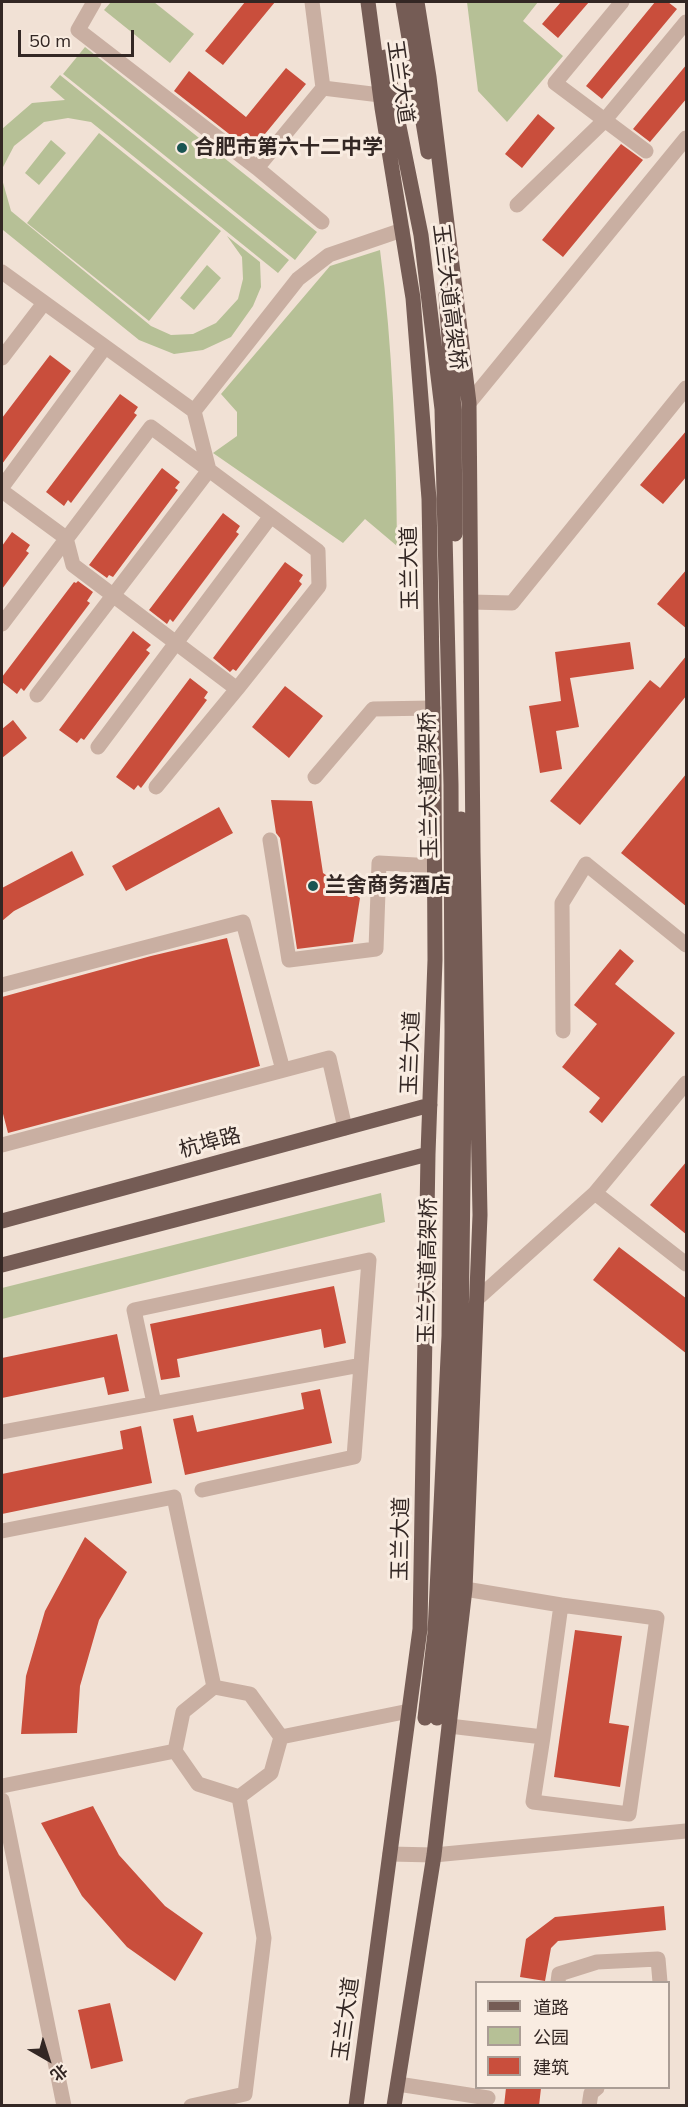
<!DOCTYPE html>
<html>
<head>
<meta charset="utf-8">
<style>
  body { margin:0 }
  #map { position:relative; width:688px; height:2107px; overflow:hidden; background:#f1e1d5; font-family:Mulish,"Noto Sans SC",sans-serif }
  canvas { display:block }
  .frame { position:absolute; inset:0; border:3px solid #332724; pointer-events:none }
  .legend { position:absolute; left:475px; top:1981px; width:195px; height:108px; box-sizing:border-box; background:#f9ece1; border:2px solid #aa9d95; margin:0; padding:8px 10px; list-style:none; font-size:18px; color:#332724 }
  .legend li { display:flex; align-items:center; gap:12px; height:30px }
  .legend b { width:30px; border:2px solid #aa9d95 }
  .north { position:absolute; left:18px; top:2029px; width:60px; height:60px; -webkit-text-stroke:4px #f9ece1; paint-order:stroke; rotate:141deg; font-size:16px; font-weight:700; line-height:24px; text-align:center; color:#332724 }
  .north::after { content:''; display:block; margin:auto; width:21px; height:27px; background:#332724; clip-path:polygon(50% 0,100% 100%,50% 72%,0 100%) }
  .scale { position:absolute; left:18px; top:30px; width:116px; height:27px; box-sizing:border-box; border:3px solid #332724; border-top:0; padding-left:8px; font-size:18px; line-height:21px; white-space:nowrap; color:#332724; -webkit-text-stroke:4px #f9ece1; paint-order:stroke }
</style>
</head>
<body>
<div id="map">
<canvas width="688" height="2107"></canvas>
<div class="frame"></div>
<ul class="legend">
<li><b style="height:8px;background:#755c55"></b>道路</li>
<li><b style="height:16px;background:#b6c096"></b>公园</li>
<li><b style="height:16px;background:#c94e3c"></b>建筑</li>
</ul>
<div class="north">北</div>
<div class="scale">50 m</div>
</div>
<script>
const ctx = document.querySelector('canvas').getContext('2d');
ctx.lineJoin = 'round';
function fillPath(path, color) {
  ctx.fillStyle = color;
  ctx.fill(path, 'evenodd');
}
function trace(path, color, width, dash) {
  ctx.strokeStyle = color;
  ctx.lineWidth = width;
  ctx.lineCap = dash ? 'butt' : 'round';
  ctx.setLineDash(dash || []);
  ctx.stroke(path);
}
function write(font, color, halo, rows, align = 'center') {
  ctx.font = font + ' Mulish,"Noto Sans SC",sans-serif';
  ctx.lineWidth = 6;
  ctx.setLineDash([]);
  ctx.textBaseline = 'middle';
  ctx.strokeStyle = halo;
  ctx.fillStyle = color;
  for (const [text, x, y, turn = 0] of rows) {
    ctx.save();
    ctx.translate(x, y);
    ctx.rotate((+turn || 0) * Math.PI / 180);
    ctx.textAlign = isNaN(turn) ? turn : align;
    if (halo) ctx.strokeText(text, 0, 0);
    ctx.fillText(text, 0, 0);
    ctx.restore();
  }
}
const green = new Path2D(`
  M111,2h43l40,32 -24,29 -66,-53z
  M467,2h71l-15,19 40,35 -56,66 -29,-31z
  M85,47l232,185 -22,28 -232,-186z
  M60,75l229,185 -11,13 -187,-151 -23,-4 -24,4 -30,24 -12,23v-40l30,-26 33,-3 -15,-13z
  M99,133l122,98 -72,90 -122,-98z
  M51,140l15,13 -27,32 -14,-12z
  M2,179l9,32 140,115 20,9 22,-1 23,-11 22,-24 5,-20 -1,-22 -15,-21 33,26 1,25 -8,19 -22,31 -28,13 -29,4 -35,-14 -136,-110z
  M380,250c13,99 16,197 17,296l-32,-27 -22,24 -130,-90 24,-17v-24l-16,-18 109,-128z
  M207,265l14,13 -27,32 -14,-12z
  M381,1193l4,29 -383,97v-31z`);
const building = new Path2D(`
  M245,2h30l-52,63 -18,-14z
  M561,2h28l-31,36 -16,-14z
  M655,2h13l9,7 -75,90 -16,-13z
  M687,64v34l-37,44 -17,-13z
  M286,68l20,16 -55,67 -77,-60 15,-20 57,46z
  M538,114l17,14 -33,40 -17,-14z
  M621,144l22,16 -80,97 -21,-17z
  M50,355l21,16 -69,93v-46z
  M120,394l18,13 -4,6 3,2 -66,88 -3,-3 -4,6 -18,-14z
  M687,430v46l-24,28 -23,-19z
  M162,468l18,14 -5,6 3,2 -65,87 -4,-2 -2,3 -18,-13z
  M223,513l17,13 -4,6 3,2 -66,88 -3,-3 -3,5 -18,-14z
  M12,532l18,13 -4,6 3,2 -27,36v-43z
  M285,562l18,13 -4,6 3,3 -66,87 -3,-2 -3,3 -17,-14z
  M687,569v60l-30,-25z
  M78,581l15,11 -6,9 3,2 -66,88 -3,-3 -4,6 -15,-12v-5l72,-95 2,1z
  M133,631l18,14 -5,5 4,3 -66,87 -3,-2 -4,5 -18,-13z
  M630,642l4,27 -64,9 9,49 -23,4 6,38 -22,4 -11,-67 32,-5 -6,-49z
  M687,655v40l-107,130 -30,-24 100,-121 10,8z
  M190,678l18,14 -4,6 3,2 -66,88 -3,-3 -4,5 -18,-13z
  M285,686l38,30 -34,42 -37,-31z
  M13,720l14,18 -25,20v-29z
  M687,773v134l-66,-54z
  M271,800l41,1 11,72 37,25 -7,44 -56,7 -17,-111 -4,-5z
  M219,807l14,26 -107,58 -14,-25z
  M72,851l12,24 -70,36 -12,10v-33z
  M227,938l33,128 -252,67 -6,-23v-113l149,-41z
  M620,949l14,12 -19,23 60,49 -73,90 -13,-11 11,-14 -38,-31 35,-43 -23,-19z
  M687,1161v74l-37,-30z
  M619,1247l68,52v55l-94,-74z
  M334,1286l12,57 -22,5 -3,-19 -144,30 3,18 -19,3 -11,-56z
  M117,1334l12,57 -21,4 -4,-18 -102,21v-40z
  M320,1389l12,54 -147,32 -12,-56 20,-4 4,17 107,-23 -3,-16z
  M141,1426l11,57 -150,31v-40l121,-25 -3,-18z
  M85,1537l42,35 -28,48 -19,66 -3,47 -56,1 5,-58 19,-65z
  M575,1630l47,6 -13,87 20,3 -9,61 -66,-10z
  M93,1806l26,49 46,51 38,27 -28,48 -48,-34 -45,-51 -41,-73z
  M664,1906l2,24 -108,11 -7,7 -6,33 -25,-4 6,-38 29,-22z
  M110,2003l13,58 -32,8 -13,-59z
  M506,2088h35l-2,18h-35z`);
const minor = new Path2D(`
  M94,2l-16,28 179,138
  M312,2l11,86
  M622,2l-67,81 91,68
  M517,205l87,-84 82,-99
  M322,222l-65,-54 66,-80 57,7
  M2,272l192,139 104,-132 31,-24 73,-25
  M2,358l42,-55
  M469,403l217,-265
  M2,487l103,-140
  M2,491l64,47 7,27 164,124 82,-103 -1,-35 -167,-124 -149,197
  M471,602l41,1 174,-215
  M37,695l172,-225 -15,-59
  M98,747l173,-231
  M315,777l58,-68 60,-1
  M156,787l81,-98
  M270,840l19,120 87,-11 3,-86 55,3
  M2,985l241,-63 40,148
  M563,1031l-1,-128 24,-39 100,81
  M2,1145l327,-87 16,70
  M595,1193l91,71
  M477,1299l118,-106 91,-110
  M154,1403l-20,-93 235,-50 -8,105
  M2,1432l359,-67 -7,92 -152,33
  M2,1531l172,-34 40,190
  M465,1589l96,16
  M449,1726l94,11 18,-132 96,13 -28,196 -96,-12 10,-65
  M281,1737l-31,-43 -36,-7 -31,25 -8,39 23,33 41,13 32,-24 10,-36 128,-26
  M2,1786l173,-35
  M2,1800l62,306
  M390,1854l44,1 252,-24
  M558,1982l1,-8 38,-12 61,-3 2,23
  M398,2084l90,14
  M191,2106l54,-12 19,-156 -25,-141
  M589,2106l2,-13 6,-5`);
const major = new Path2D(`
  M403,2l25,150
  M385,57l36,178 21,174 9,376 1,246 -3,305 -14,297 -10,85
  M446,295l8,115 1,124
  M2,1221l428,-116
  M2,1265l426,-111
  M437,1718l12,-101 5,-76 7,-203 4,-313 -4,-206
  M356,2106l64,-477 8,-475 7,-194 -1,-184 -5,-277 -16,-201 -31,-190 -14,-106
  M394,2106l40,-251 31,-266 15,-374 -7,-363 -4,-449 -40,-326 -12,-75`);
const markers = [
  [182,148,6,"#1a5552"],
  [313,886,6,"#1a5552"]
];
const streetNames = [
  ["玉兰大道",400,82,82],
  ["玉兰大道高架桥",449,297,83],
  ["玉兰大道",410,568,-91],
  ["玉兰大道高架桥",429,785,-91],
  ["玉兰大道",411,1053,-88],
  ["杭埠路",210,1143,-15],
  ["玉兰大道高架桥",428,1271,-89],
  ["玉兰大道",401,1539,-89],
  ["玉兰大道",346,2019,-82]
];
const poiNames = [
  ["合肥市第六十二中学",194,148],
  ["兰舍商务酒店",325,886]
];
fillPath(green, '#b6c096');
fillPath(building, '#c94e3c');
trace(minor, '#c9afa2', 15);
trace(major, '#755c55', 15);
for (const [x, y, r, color] of markers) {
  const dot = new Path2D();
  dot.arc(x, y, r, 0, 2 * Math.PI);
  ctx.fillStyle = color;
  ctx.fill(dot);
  trace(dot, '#f9ece1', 2);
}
write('21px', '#332724', '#f9ece1', streetNames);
write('bold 21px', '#332724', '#f9ece1', poiNames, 'left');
</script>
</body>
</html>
